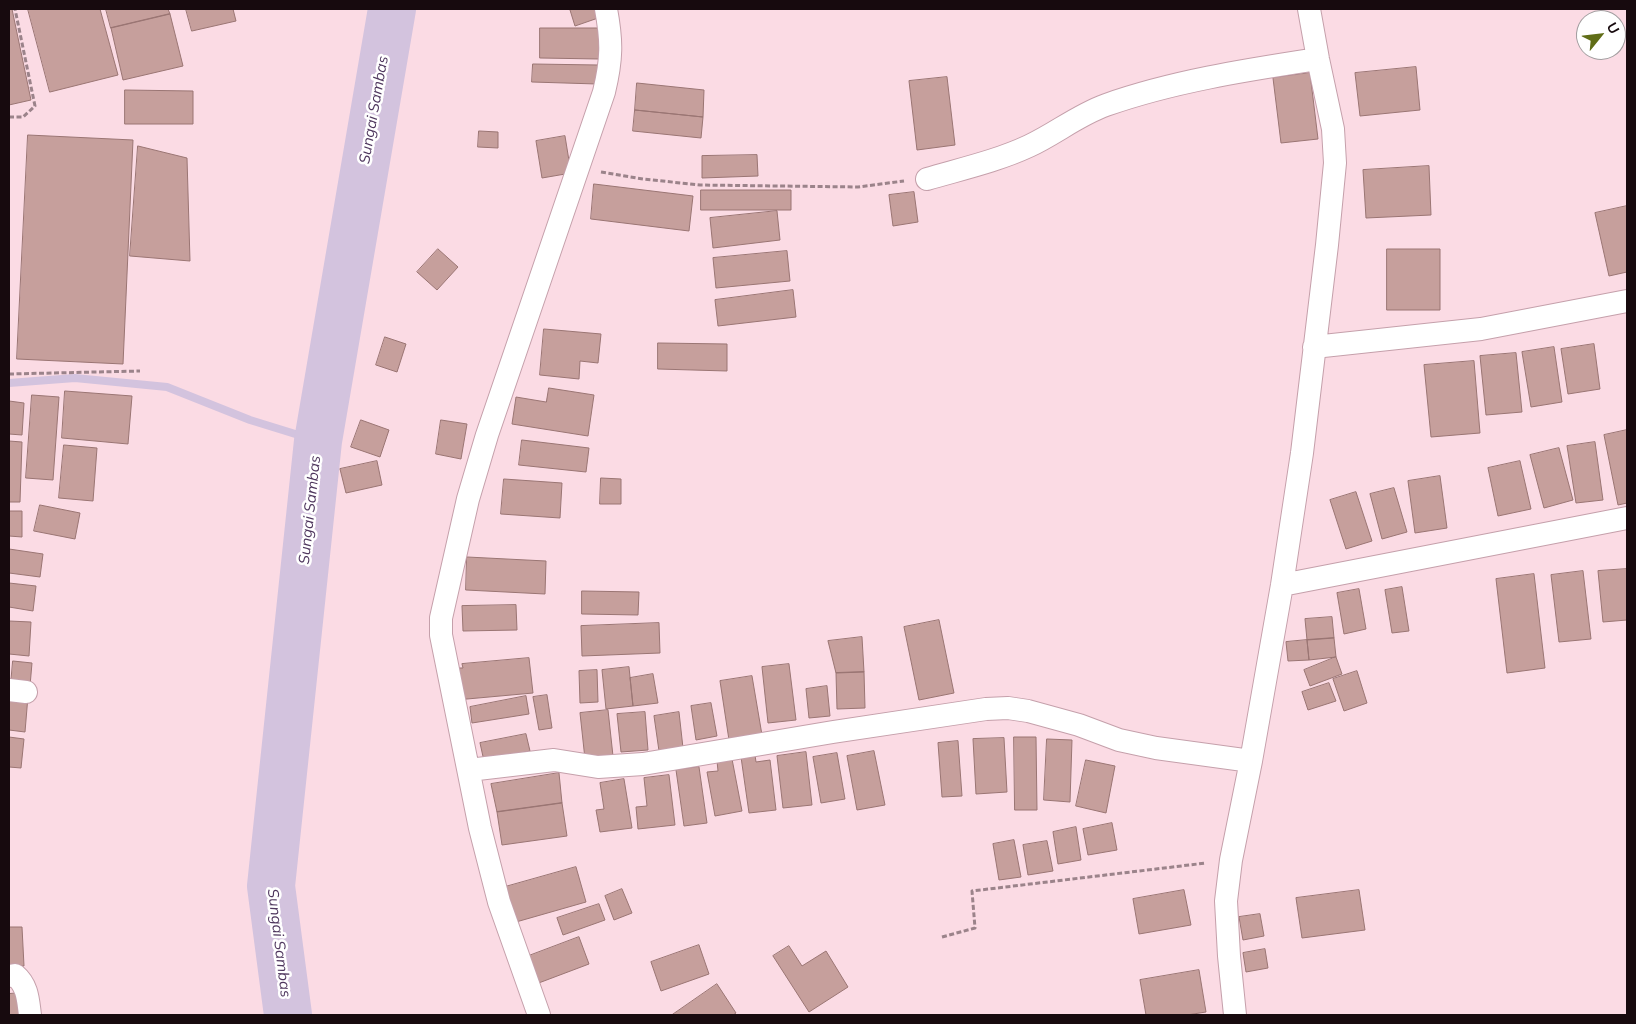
<!DOCTYPE html>
<html>
<head>
<meta charset="utf-8">
<style>
  body { margin:0 }
  #map { position:relative; width:1636px; height:1024px; overflow:hidden; background:#fbdbe4; font-family:Mulish,sans-serif }
  canvas { display:block }
  .frame { position:absolute; inset:0; border:10px solid #170a0e; pointer-events:none }
  .north { position:absolute; left:1576px; top:10px; width:50px; height:50px; box-sizing:border-box; background:#fff; border:1px solid #a29d9f; border-radius:50%; rotate:61deg; font-size:14px; font-weight:700; line-height:20px; text-align:center; color:#170a0e }
  .north::after { content:''; display:block; margin:auto; width:18px; height:22px; background:#606d17; clip-path:polygon(50% 0,100% 100%,50% 72%,0 100%) }
</style>
</head>
<body>
<div id="map">
<canvas width="1636" height="1024"></canvas>
<div class="frame"></div>
<div class="north">U</div>
</div>
<script>
const ctx = document.querySelector('canvas').getContext('2d');
ctx.lineJoin = 'round';
function trace(path, color, width, dash) {
  ctx.strokeStyle = color;
  ctx.lineWidth = width;
  ctx.lineCap = dash ? 'butt' : 'round';
  ctx.setLineDash(dash || []);
  ctx.stroke(path);
}
function fillPath(path, color) {
  ctx.fillStyle = color;
  ctx.fill(path, 'evenodd');
}
function write(font, color, halo, rows, align = 'center') {
  ctx.font = font + ' Mulish,sans-serif';
  ctx.lineWidth = 5;
  ctx.setLineDash([]);
  ctx.textBaseline = 'middle';
  ctx.strokeStyle = halo;
  ctx.fillStyle = color;
  for (const [text, x, y, turn = 0] of rows) {
    ctx.save();
    ctx.translate(x, y);
    ctx.rotate((+turn || 0) * Math.PI / 180);
    ctx.textAlign = isNaN(turn) ? turn : align;
    if (halo) ctx.strokeText(text, 0, 0);
    ctx.fillText(text, 0, 0);
    ctx.restore();
  }
}
const stream = new Path2D(`
  M9,383l66,-5 92,9 83,33 68,21`);
const river = new Path2D(`
  M288,1015l-17,-129 47,-445 74,-432`);
const building = new Path2D(`
  M9,9h3l19,91 -22,5z
  M28,9h72l18,66 -68,17z
  M106,9h62l2,5 -59,14z
  M186,9h47l3,12 -44,10z
  M574,9h24l3,8 -26,9 -5,-16z
  M170,14l13,52 -60,14 -12,-52z
  M540,28h60l-1,31 -59,-1z
  M533,64l65,1 -1,19 -65,-2z
  M1416,67l4,43 -60,6 -5,-43z
  M1310,73l8,66 -37,4 -8,-65z
  M947,77l8,68 -38,5 -8,-69z
  M637,83l67,7 -1,27 -68,-7z
  M125,90l68,1v33h-68z
  M635,110l68,7 -2,21 -68,-7z
  M479,131l19,1v16l-20,-1z
  M28,135l105,5 -10,224 -106,-5z
  M565,136l6,37 -29,5 -6,-37z
  M138,146l49,12 3,103 -60,-5z
  M757,155l1,21 -56,2v-22z
  M1429,166l2,49 -65,3 -3,-48z
  M594,184l99,12 -4,35 -98,-12z
  M701,190h90v20h-90z
  M914,192l4,30 -25,4 -4,-31z
  M1627,206v66l-18,4 -14,-63z
  M777,211l3,29 -67,8 -3,-30z
  M438,249l20,18 -21,23 -20,-18z
  M1387,249h53v61h-53z
  M787,251l3,30 -74,7 -3,-30z
  M793,290l3,27 -78,9 -3,-26z
  M544,329l57,5 -3,29 -18,-2 -1,18 -39,-4z
  M385,337l21,7 -9,28 -21,-7z
  M658,343l69,1v27l-69,-2z
  M1594,344l6,45 -32,5 -7,-45z
  M1554,347l8,55 -31,5 -9,-55z
  M1516,353l6,59 -36,3 -6,-59z
  M1474,361l6,72 -49,4 -7,-72z
  M549,388l45,7 -6,41 -76,-12 4,-27 30,5z
  M65,391l67,5 -4,48 -66,-6z
  M32,395l27,2 -6,83 -27,-2z
  M9,401l15,2 -2,32 -13,-1z
  M361,420l28,10 -9,27 -29,-10z
  M441,420l26,4 -6,35 -25,-5z
  M1627,430v73l-9,2 -14,-70z
  M522,440l67,8 -3,24 -67,-7z
  M9,441l13,1 -2,60h-11z
  M1595,442l8,58 -27,3 -9,-57z
  M64,445l33,3 -4,53 -34,-3z
  M1559,448l14,52 -29,8 -14,-53z
  M377,461l5,24 -36,8 -6,-24z
  M1520,461l11,48 -33,7 -10,-48z
  M1440,476l7,52 -32,5 -7,-52z
  M601,478l20,1v25h-21z
  M504,479l58,4 -2,35 -59,-4z
  M1394,488l13,44 -25,7 -12,-45z
  M1356,492l16,49 -26,8 -16,-49z
  M40,505l40,8 -5,26 -41,-8z
  M9,511h13v26l-13,-1z
  M9,549l34,5 -3,23 -31,-4z
  M467,557l79,4 -1,33 -79,-4z
  M1627,569v51l-24,2 -5,-51z
  M1583,571l8,68 -32,3 -8,-67z
  M1534,574l11,94 -38,5 -11,-94z
  M9,583l27,3 -3,25 -24,-4z
  M1402,587l7,44 -17,2 -7,-43z
  M1359,589l7,40 -22,5 -7,-41z
  M582,591l57,1 -1,23 -56,-1z
  M516,605l1,25 -54,1 -1,-25z
  M1332,617l2,21 -27,2 -2,-21z
  M939,620l15,73 -35,7 -15,-73z
  M9,621l22,1 -2,34 -20,-2z
  M659,623l1,30 -78,3 -1,-30z
  M862,637l2,35 -28,1 -8,-32z
  M1334,638l2,19 -27,3 -2,-20z
  M1307,640l2,20 -21,1 -2,-19z
  M1336,657l6,17 -32,12 -6,-16z
  M529,658l4,35 -77,7 -3,-32h10l-1,-4z
  M13,661l19,2 -2,23 -19,-2z
  M789,664l7,56 -28,3 -6,-56z
  M629,667l4,39 -27,3 -4,-39z
  M597,670l1,32 -18,1 -1,-32z
  M1357,671l10,32 -23,8 -11,-32z
  M864,672l1,36 -28,1 -1,-36z
  M653,674l5,29 -25,3 -3,-28z
  M752,676l10,59 -33,5 -9,-59z
  M1329,683l7,18 -28,9 -6,-18z
  M827,686l3,30 -21,2 -3,-29z
  M9,694l19,2 -3,36 -16,-2z
  M547,695l5,33 -13,2 -6,-33z
  M526,696l3,18 -57,9 -2,-16z
  M711,703l6,33 -21,4 -5,-34z
  M608,710l5,46 -28,3 -5,-46z
  M645,712l3,38 -27,2 -4,-38z
  M679,712l4,36 -24,3 -5,-35z
  M526,734l4,17 -46,10 -4,-18z
  M9,737l15,2 -3,29 -12,-1z
  M1014,737h22l1,73h-22z
  M1004,738l3,54 -31,2 -3,-55z
  M1047,739l25,1 -2,62 -26,-2z
  M958,741l4,55 -20,1 -4,-54z
  M874,751l11,54 -28,5 -10,-54z
  M806,752l6,53 -29,3 -6,-52z
  M837,753l8,46 -24,4 -8,-46z
  M755,755l1,7 14,-2 6,50 -27,3 -8,-56z
  M732,759l10,52 -27,5 -8,-44 11,-1 -1,-10z
  M1086,760l29,6 -9,47 -30,-7z
  M699,767l8,56 -23,3 -8,-56z
  M559,773l3,30 -65,9 -6,-28z
  M669,775l6,50 -37,4 -2,-22 11,-1 -3,-28z
  M624,779l8,49 -32,4 -4,-22 8,-1 -4,-26z
  M562,803l5,33 -65,9 -5,-33z
  M1112,823l5,27 -29,5 -5,-26z
  M1076,827l5,33 -23,4 -5,-32z
  M1014,840l7,37 -22,3 -6,-36z
  M1047,841l6,30 -25,4 -5,-30z
  M576,867l10,35 -70,20 -11,-35z
  M622,889l10,24 -18,7 -9,-24z
  M1184,890l7,35 -52,9 -6,-35z
  M1359,890l6,40 -63,8 -6,-40z
  M599,904l6,16 -42,15 -6,-17z
  M1260,914l4,22 -21,4 -4,-23z
  M9,927h13l2,39h-15z
  M579,937l10,27 -53,20 -10,-27z
  M699,945l10,29 -48,17 -10,-29z
  M789,946l13,20 24,-15 22,36 -39,25 -36,-56z
  M1265,949l3,19 -22,4 -3,-19z
  M1199,970l7,42 -19,3h-41l-6,-35z
  M717,984l19,29 -3,2h-61z
  M20,993l3,22h-14v-21z`);
const path = new Path2D(`
  M9,117h14l12,-11 -20,-97
  M601,172l42,7 57,6 158,2 46,-6
  M9,374l131,-3
  M942,937l33,-9 -3,-37 234,-28`);
const street = new Path2D(`
  M927,179c34,-10 70,-18 102,-33 26,-12 49,-31 77,-41 68,-24 141,-35 212,-46
  M1314,347l167,-18 146,-28
  M1282,585l345,-67
  M9,690l17,2
  M469,770l85,-10 44,7 45,-3 190,-32 153,-23 22,-1 20,3 51,14 40,15 37,8 95,13
  M9,976l6,-1c13,11 13,25 15,40
  M539,1015l-40,-113 -19,-74 -39,-193v-17l27,-119 19,-64 117,-343c8,-33 8,-51 2,-83
  M1235,1015l-6,-59 -3,-55 5,-41 20,-99 31,-176 20,-132 25,-208 8,-82 -2,-34 -15,-70 -9,-50`);
const waterNames = [
  ["Sungai Sambas",374,110,-80],
  ["Sungai Sambas",310,510,-84],
  ["Sungai Sambas",279,943,83]
];
trace(stream, '#d3c3de', 8);
trace(river, '#d3c3de', 48);
fillPath(building, '#c69f9c');
trace(building, '#9a7573', 1);
trace(street, '#c5a0ab', 24);
trace(path, '#9b838a', 3, [5, 2.5]);
trace(street, '#fff', 22);
write('italic 15px', '#4f375e', '#fff', waterNames);
</script>
</body>
</html>
